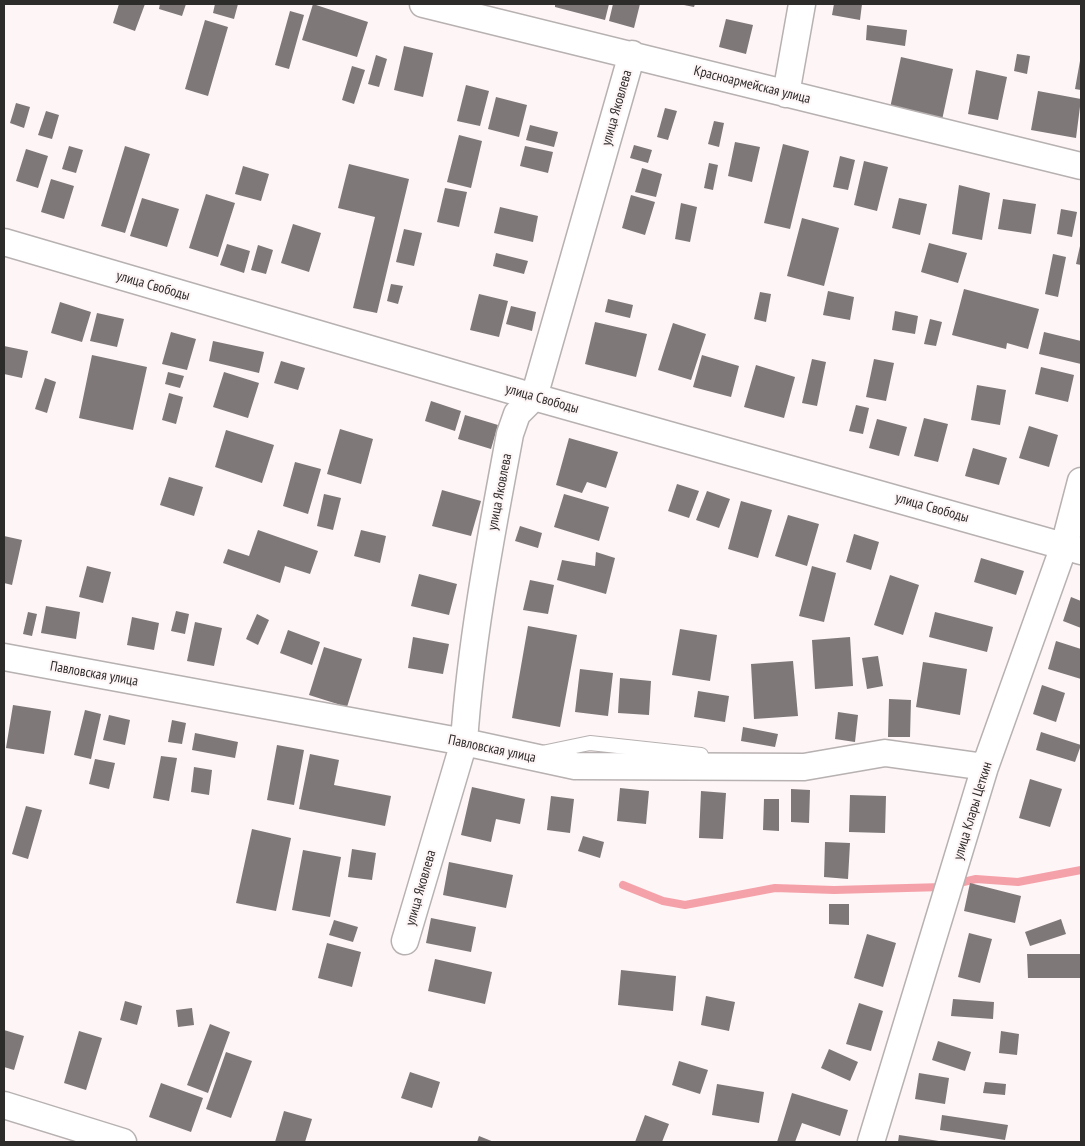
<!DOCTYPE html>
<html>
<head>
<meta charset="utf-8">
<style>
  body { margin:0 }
  #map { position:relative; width:1085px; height:1146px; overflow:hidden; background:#fdf5f6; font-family:"PT Sans Narrow",sans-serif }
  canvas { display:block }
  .frame { position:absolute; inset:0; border:5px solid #2e2b2b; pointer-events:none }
</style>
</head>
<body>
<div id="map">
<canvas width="1085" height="1146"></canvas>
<div class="frame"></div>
</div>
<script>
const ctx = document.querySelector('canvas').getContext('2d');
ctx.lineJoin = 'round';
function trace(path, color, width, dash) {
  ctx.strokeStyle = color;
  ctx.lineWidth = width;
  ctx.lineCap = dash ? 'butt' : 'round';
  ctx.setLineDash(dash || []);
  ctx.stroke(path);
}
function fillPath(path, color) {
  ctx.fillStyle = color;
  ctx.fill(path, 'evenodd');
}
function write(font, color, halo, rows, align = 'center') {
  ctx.font = font + ' "PT Sans Narrow",sans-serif';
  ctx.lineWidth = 4;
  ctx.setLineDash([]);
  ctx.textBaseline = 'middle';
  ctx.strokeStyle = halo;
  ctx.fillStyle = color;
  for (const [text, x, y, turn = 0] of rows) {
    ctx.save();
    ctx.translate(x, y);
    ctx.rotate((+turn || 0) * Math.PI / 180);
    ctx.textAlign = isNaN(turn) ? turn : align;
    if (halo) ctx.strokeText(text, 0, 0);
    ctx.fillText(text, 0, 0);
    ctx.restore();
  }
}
const stream = new Path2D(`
  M955,884l21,-5 42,3 63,-12
  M623,885l40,16 22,4 90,-17 59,2 109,-3`);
const building = new Path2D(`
  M119,4h26l-10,27 -22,-8z
  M160,4h26l-4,12 -23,-7z
  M215,4h23l-4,15 -21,-6z
  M313,4l55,18 -11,35 -55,-17z
  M555,4h54l-4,16 -50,-13z
  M613,4h27l-6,24 -25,-7z
  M679,4h16l-1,3z
  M834,4h28l-2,16 -28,-5z
  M290,11l14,4 -15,54 -14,-4z
  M726,19l27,6 -7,29 -27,-7z
  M205,20l23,7 -20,69 -23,-7z
  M867,25l40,5 -2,16 -39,-6z
  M404,46l29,7 -10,44 -29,-7z
  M1017,54l13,2 -3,18 -13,-3z
  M376,55l11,4 -8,28 -11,-3z
  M901,57l52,12 -11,51 -52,-12z
  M1080,61h1v29l-6,-1z
  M352,66l13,4 -11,34 -12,-4z
  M976,70l31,7 -9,43 -30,-6z
  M466,85l23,6 -9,35 -23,-5z
  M1038,91l43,8 -5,39 -45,-8z
  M496,97l31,8 -8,32 -31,-8z
  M16,103l14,4 -6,21 -14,-5z
  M665,108l12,3 -9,29 -11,-3z
  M46,111l13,4 -7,24 -14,-4z
  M714,121l10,2 -5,24 -11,-3z
  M530,125l28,7 -4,15 -28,-7z
  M459,135l23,6 -11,47 -24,-6z
  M735,142l25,5 -8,35 -24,-6z
  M783,144l26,7 -19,78 -26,-6z
  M634,145l18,5 -4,13 -18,-5z
  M69,146l14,4 -7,23 -14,-4z
  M125,146l25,8 -25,79 -24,-7z
  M525,146l28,6 -5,21 -28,-7z
  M26,149l22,7 -10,32 -22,-7z
  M840,156l15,4 -7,30 -15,-3z
  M864,161l24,6 -11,44 -23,-6z
  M709,163l9,2 -5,25 -9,-2z
  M349,164l60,15 -32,134 -24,-5 22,-91 -37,-9z
  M243,166l26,8 -8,27 -26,-7z
  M642,168l20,6 -6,23 -21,-5z
  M51,179l23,7 -10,33 -23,-7z
  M959,185l31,8 -8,47 -30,-6z
  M445,188l22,4 -8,35 -22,-5z
  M206,194l29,9 -17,54 -29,-9z
  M631,195l24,7 -10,33 -23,-7z
  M142,198l37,11 -12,38 -37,-11z
  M899,198l28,6 -7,31 -28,-7z
  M1003,199l33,5 -5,30 -33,-5z
  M681,203l16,4 -7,35 -15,-3z
  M500,207l38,9 -5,26 -39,-9z
  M1061,209l16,3 -5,25 -15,-3z
  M802,218l37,10 -15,58 -37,-10z
  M293,224l28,9 -12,39 -28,-9z
  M404,229l18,4 -8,33 -18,-4z
  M929,243l38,10 -9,30 -37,-11z
  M227,244l23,7 -6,22 -24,-8z
  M258,245l15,5 -7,24 -15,-4z
  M1080,246l1,1v18l-5,-1z
  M496,253l32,8 -4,13 -31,-8z
  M1053,254l13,3 -8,40 -13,-3z
  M391,284l12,2 -5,18 -11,-3z
  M964,289l75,20 -11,40 -21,-6 -1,6 -54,-14z
  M828,291l26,6 -4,23 -27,-5z
  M760,292l11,2 -5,28 -12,-3z
  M479,294l29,7 -9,36 -29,-7z
  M608,299l25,6 -3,13 -25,-6z
  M60,302l31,10 -9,30 -31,-9z
  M511,306l25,6 -4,19 -26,-7z
  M895,311l23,5 -3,18 -23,-4z
  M97,313l27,6 -7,28 -27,-6z
  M930,319l12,3 -6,24 -12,-2z
  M595,322l52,12 -11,43 -51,-13z
  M673,323l33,11 -15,46 -33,-10z
  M171,332l25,7 -9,31 -25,-6z
  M1044,332l37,9v23l-42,-10z
  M213,341l51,11 -5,21 -50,-12z
  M4,346l24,5 -6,27 -18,-4z
  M92,355l55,12 -14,63 -54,-12z
  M702,355l37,11 -8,31 -38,-10z
  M812,359l14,3 -9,44 -15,-3z
  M874,359l20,4 -8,38 -20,-4z
  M281,361l24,7 -7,22 -24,-7z
  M756,365l39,12 -11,41 -40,-11z
  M1041,367l33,8 -6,27 -33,-8z
  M168,372l16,4 -4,12 -15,-4z
  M224,372l35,11 -11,35 -35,-11z
  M45,378l11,4 -9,31 -12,-4z
  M977,385l29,5 -6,35 -29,-5z
  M169,393l14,4 -7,27 -14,-4z
  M431,401l30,10 -6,20 -30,-10z
  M856,405l13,3 -6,26 -14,-3z
  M465,415l33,10 -7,24 -33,-10z
  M924,418l24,6 -10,38 -24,-6z
  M877,419l30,8 -8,29 -30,-8z
  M1029,426l29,9 -9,32 -30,-9z
  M340,429l33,10 -12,45 -34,-10z
  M226,430l48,15 -12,38 -47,-16z
  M569,438l49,14 -12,36 -19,-6 -5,11 -26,-8z
  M973,448l34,10 -8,27 -34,-9z
  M295,462l26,7 -13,45 -25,-8z
  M169,477l34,10 -9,29 -34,-11z
  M677,484l22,7 -10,27 -21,-7z
  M442,490l39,11 -10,35 -39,-10z
  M707,491l23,8 -11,29 -23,-8z
  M324,494l17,4 -8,32 -16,-4z
  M564,494l45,13 -10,34 -45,-14z
  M741,501l31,9 -14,48 -30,-9z
  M788,515l31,9 -12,42 -32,-10z
  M520,526l22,7 -4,15 -23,-7z
  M258,530l60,21 -8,23 -25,-8 -5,17 -57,-20 5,-14 21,7z
  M361,530l25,6 -6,27 -26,-7z
  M854,534l25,8 -8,28 -25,-8z
  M4,536l18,4 -10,45 -8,-2z
  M596,552l19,6 -9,36 -49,-14 5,-20 33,6z
  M981,558l43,13 -8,24 -42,-13z
  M87,566l24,6 -8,31 -24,-6z
  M812,566l24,7 -12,49 -25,-6z
  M419,574l38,10 -8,31 -38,-9z
  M890,575l29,10 -16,50 -29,-10z
  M530,580l24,5 -6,29 -25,-4z
  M1071,597l10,4v27l-18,-7z
  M46,606l34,6 -4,27 -35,-6z
  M176,611l13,3 -4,20 -14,-3z
  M28,612l9,2 -5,22 -9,-2z
  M935,612l58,15 -6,25 -58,-15z
  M257,614l12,6 -11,25 -12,-6z
  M132,617l27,6 -5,27 -27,-5z
  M195,622l27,6 -8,38 -27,-5z
  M528,626l49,9 -17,92 -48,-9z
  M680,629l37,6 -7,46 -38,-6z
  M288,630l32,12 -8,23 -32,-12z
  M413,637l36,7 -6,30 -35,-6z
  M850,637l3,49 -38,3 -3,-49z
  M1056,641l25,8v30l-33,-10z
  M324,647l38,12 -15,48 -38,-12z
  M878,656l5,30 -16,3 -5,-31z
  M793,661l5,55 -44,3 -3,-55z
  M923,662l44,7 -7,46 -44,-8z
  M580,669l33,4 -5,43 -33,-4z
  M620,678l31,3 -2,34 -31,-2z
  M1042,685l23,8 -9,29 -23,-8z
  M698,691l31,5 -4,26 -31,-5z
  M889,699l22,1 -1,37h-22z
  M13,705l38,6 -7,43 -38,-6z
  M85,710l16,4 -10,45 -17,-4z
  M838,712l20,3 -3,27 -20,-3z
  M109,715l21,5 -5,25 -22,-5z
  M172,720l14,3 -4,21 -14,-2z
  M743,727l35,7 -3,13 -34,-6z
  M1041,732l40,13 -6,17 -39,-12z
  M195,733l43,9 -3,16 -43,-8z
  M277,745l27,5 -10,55 -27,-5z
  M310,754l29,6 -5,25 57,11 -6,30 -86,-17z
  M161,756l16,2 -8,43 -16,-3z
  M95,759l20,4 -6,26 -20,-5z
  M194,767l18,3 -3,25 -18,-3z
  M1030,779l32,10 -12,38 -31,-9z
  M472,787l53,12 -5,25 -24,-5 -5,23 -30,-7z
  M620,788l29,3 -3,33 -29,-3z
  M791,789l19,1 -1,33 -18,-1z
  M701,791l25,2 -3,46 -24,-1z
  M850,795l36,1 -1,37 -36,-1z
  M551,796l23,3 -4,34 -23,-3z
  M764,799h15v32l-16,-1z
  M26,806l16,4 -14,49 -16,-5z
  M252,829l39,9 -15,73 -40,-8z
  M583,836l21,6 -4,16 -22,-7z
  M825,842l25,1 -2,36 -24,-2z
  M352,849l24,4 -4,27 -24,-3z
  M303,850l38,7 -11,60 -38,-7z
  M449,862l64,13 -7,33 -63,-13z
  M970,883l51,13 -6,27 -51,-12z
  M829,904h20v21l-20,-1z
  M431,918l45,9 -5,25 -45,-9z
  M1061,919l5,15 -36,12 -5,-14z
  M334,920l24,7 -5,15 -24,-7z
  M969,933l23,6 -12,44 -22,-6z
  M867,934l29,9 -13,44 -29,-9z
  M327,943l34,9 -9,35 -34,-9z
  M1027,954h53l1,24h-53z
  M435,959l57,13 -7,32 -57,-13z
  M621,970l55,6 -3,35 -55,-6z
  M706,996l29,6 -6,29 -28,-6z
  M953,999l41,3 -1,17 -42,-3z
  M125,1001l17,5 -5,19 -17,-5z
  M859,1003l24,8 -12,40 -25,-7z
  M192,1008l2,17 -16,2 -2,-17z
  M210,1024l20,8 -22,61 -21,-8z
  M4,1030l20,6 -10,34 -10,-3z
  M79,1031l23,7 -16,52 -22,-7z
  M1001,1031l18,3 -2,21 -18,-2z
  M938,1041l33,11 -6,19 -33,-11z
  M829,1049l29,13 -8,19 -29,-13z
  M226,1052l26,9 -21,57 -25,-9z
  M679,1061l29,9 -8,24 -28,-9z
  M410,1072l30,10 -8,26 -31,-10z
  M919,1073l30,5 -4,26 -30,-5z
  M985,1082l21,2 -1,11 -22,-2z
  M161,1083l42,15 -12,34 -42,-15z
  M717,1084l47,8 -5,31 -47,-8z
  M792,1093l56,17 -8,26 -38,-13 -7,19h-18z
  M284,1111l28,8 -7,23h-30z
  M645,1115l24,9 -7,18h-27z
  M942,1115l66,10 -3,15 -65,-10z
  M899,1135l40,6v1h-41z
  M479,1136l15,6h-17z`);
const service = new Path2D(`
  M542,753l48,-10 111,12`);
const minor = new Path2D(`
  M423,4l658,162
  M786,94l16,-90
  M4,242l530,155 547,154
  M4,657l460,85 111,24 229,1 81,-14 100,14
  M405,941l59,-199c7,-103 27,-206 46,-308l7,-20 17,-17 98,-343
  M4,1105l119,37
  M871,1142l114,-375 79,-221 17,-65`);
const streetNames = [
  ["Красноармейская улица",752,85,14],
  ["улица Яковлева",617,108,-74],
  ["улица Свободы",153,286,16],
  ["улица Свободы",542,399,16],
  ["улица Яковлева",500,492,-79],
  ["улица Свободы",932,508,16],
  ["Павловская улица",94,674,10],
  ["Павловская улица",492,749,12],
  ["улица Клары Цеткин",973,811,-73],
  ["улица Яковлева",421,888,-74]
];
trace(stream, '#f5a1a9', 8);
fillPath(building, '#7e7878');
trace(service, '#b8b1b1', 16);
trace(minor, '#b8b1b1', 29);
trace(service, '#fff', 14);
trace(minor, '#fff', 26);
write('14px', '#2e2b2b', '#fdf5f6', streetNames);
</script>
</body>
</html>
